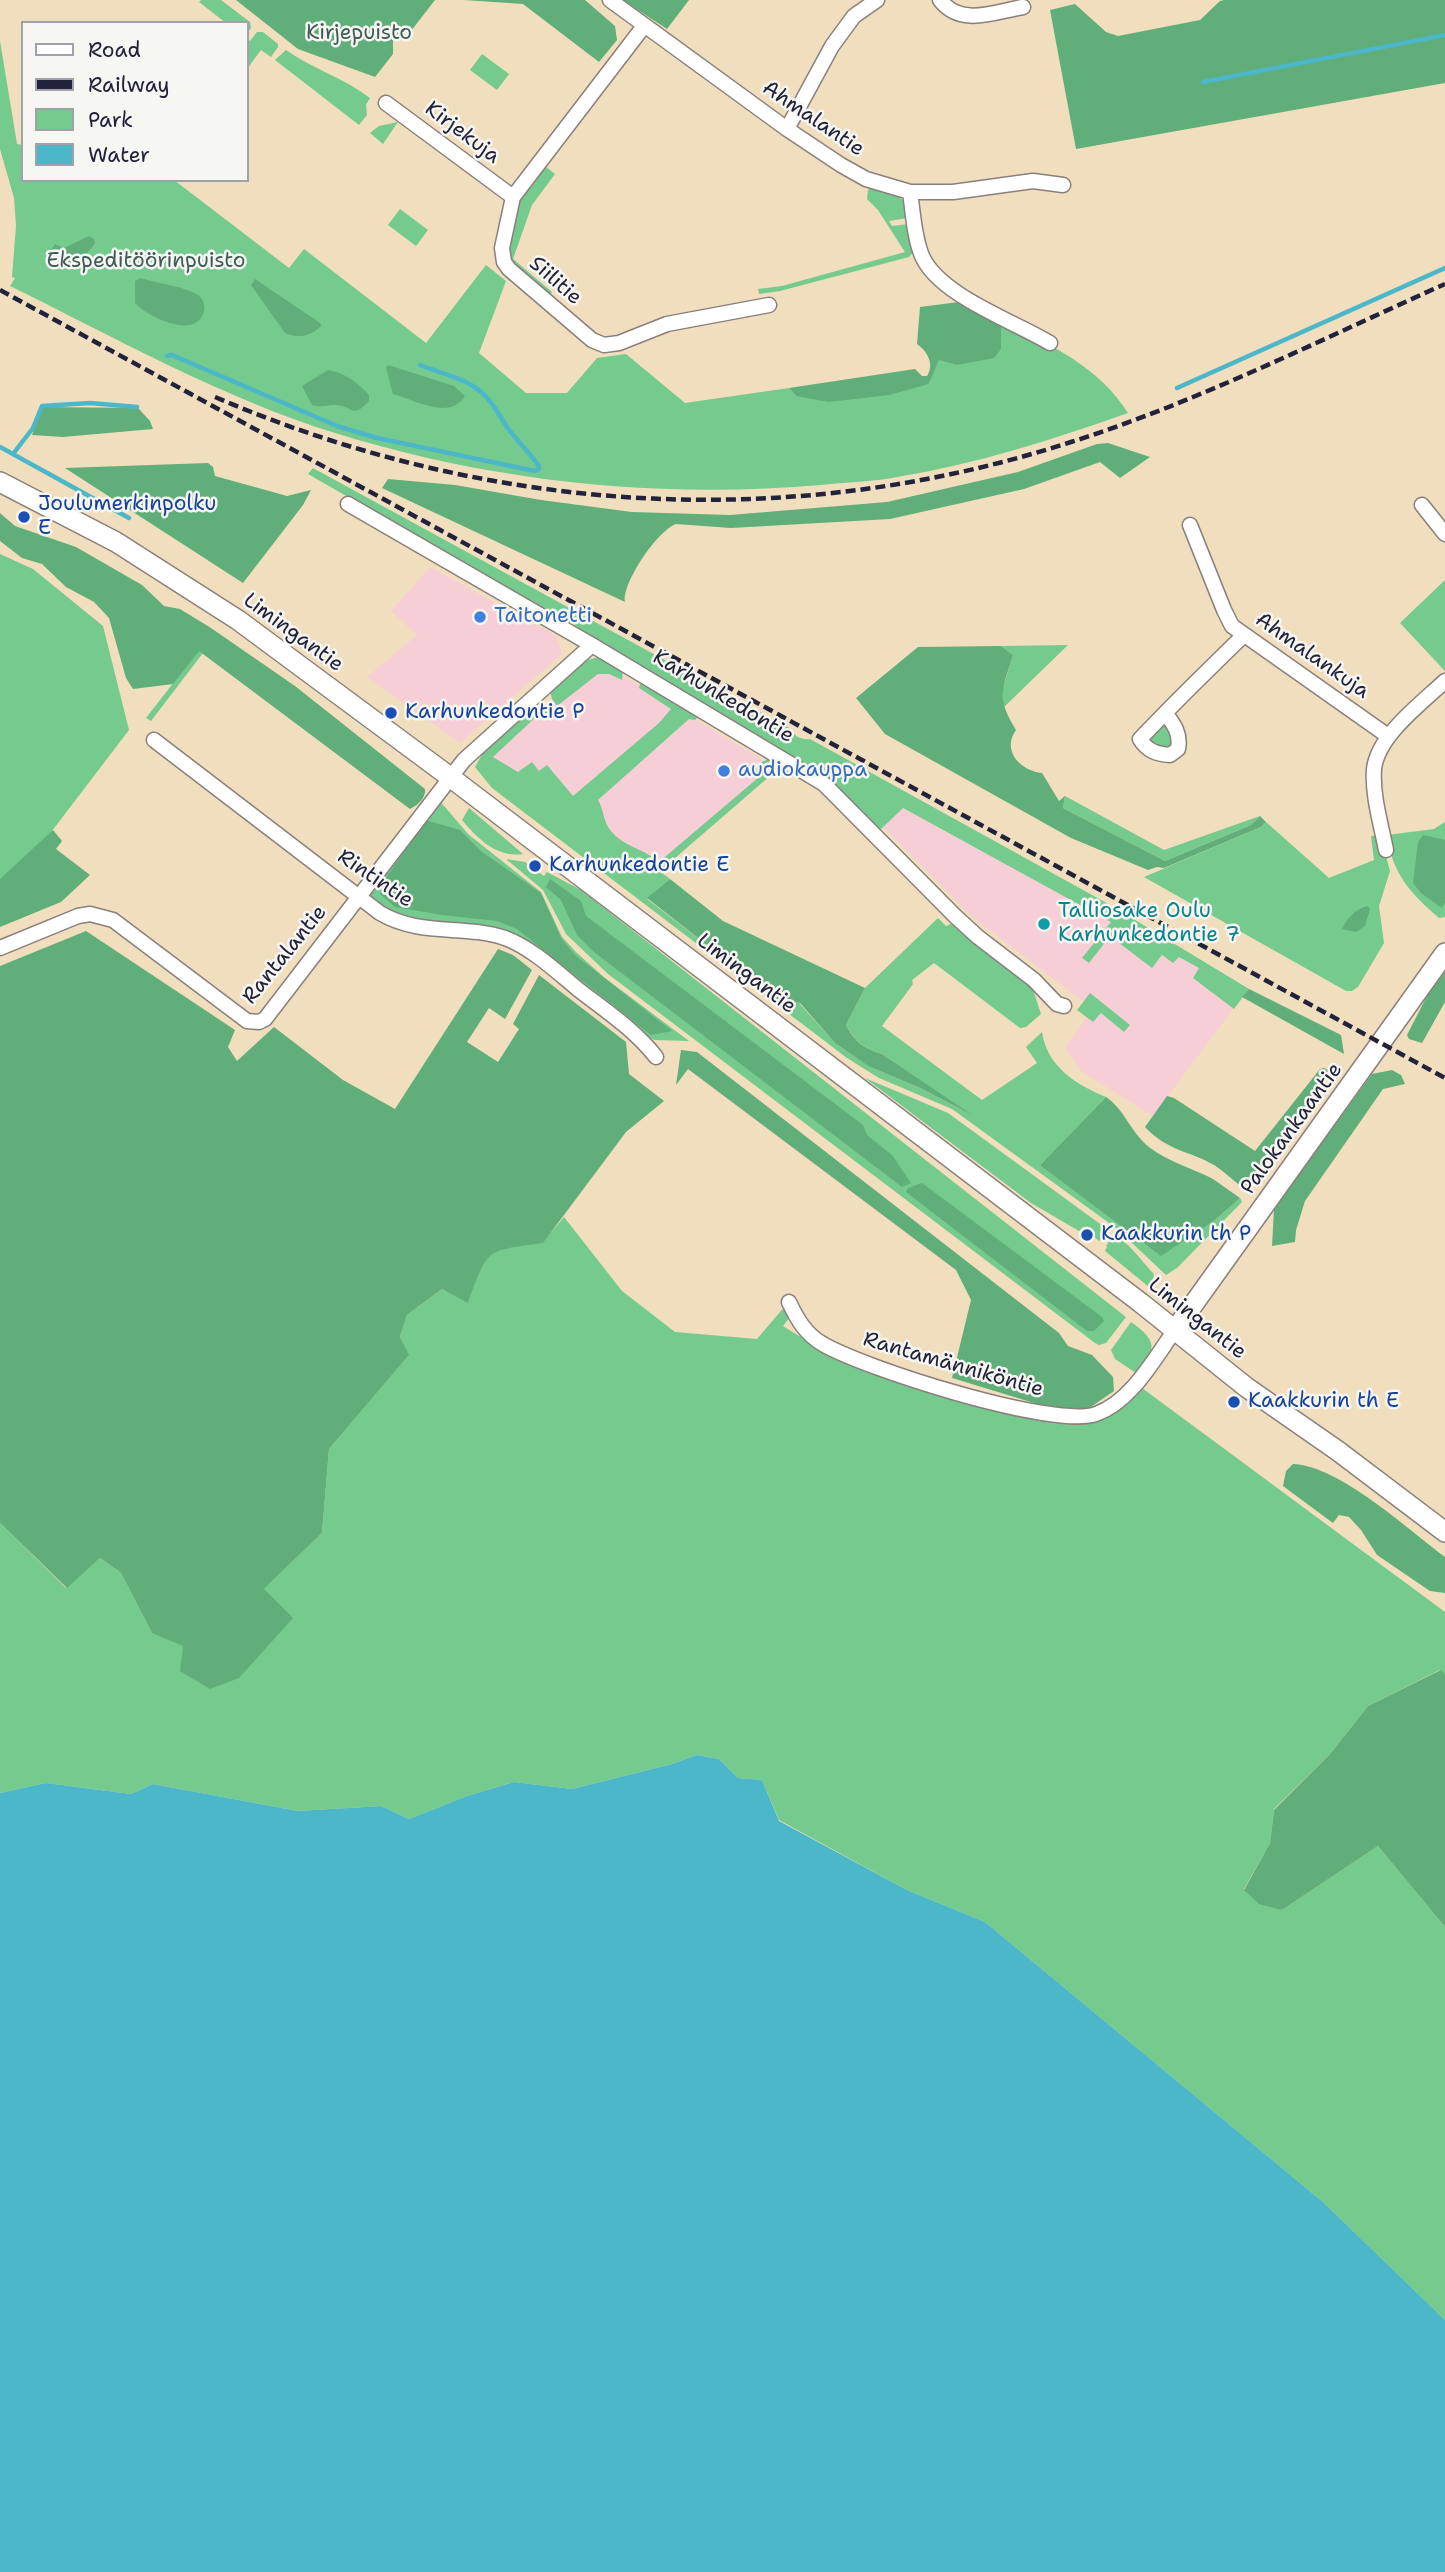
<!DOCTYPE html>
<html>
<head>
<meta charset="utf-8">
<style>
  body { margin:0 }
  #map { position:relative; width:1445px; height:2572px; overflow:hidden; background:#f0debe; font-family:"Shantell Sans",sans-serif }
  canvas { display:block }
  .legend { position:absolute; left:21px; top:21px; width:228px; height:161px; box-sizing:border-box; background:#f6f6f2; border:2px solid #a1a1a9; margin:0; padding:9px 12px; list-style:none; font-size:21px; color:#22223b }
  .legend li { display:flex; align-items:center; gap:14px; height:35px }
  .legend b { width:35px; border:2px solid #a1a1a9 }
</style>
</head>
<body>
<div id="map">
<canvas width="1445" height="2572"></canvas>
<ul class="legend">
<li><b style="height:9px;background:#fff"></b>Road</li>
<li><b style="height:9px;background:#22223b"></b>Railway</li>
<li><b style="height:19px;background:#75ca8e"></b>Park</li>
<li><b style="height:19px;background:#4bb7c8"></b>Water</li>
</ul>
</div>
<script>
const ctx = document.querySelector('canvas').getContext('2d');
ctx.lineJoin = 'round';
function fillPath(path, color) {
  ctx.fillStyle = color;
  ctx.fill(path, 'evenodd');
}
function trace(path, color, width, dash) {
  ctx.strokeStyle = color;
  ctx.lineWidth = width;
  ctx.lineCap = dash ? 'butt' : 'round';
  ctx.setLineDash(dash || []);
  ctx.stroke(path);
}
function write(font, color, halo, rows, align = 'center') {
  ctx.font = font + ' "Shantell Sans",sans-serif';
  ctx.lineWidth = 5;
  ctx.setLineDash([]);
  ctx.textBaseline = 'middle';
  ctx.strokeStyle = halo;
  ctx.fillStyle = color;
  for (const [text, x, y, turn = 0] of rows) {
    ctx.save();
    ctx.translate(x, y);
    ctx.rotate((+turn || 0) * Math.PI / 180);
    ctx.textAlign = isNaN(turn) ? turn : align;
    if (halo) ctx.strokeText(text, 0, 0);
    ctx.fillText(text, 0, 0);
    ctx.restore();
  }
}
const built = new Path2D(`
  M430,567l127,69 5,18 -102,89 -93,-66 50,-42 -26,-24z
  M599,661l179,108 -136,118 -157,-126z
  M902,808l343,185 -92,123 -71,-44 -17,-25 28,-38 -122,-93 -88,-89z`);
const green = new Path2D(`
  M201,0h20l29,22 1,6 -4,6v-11h-21l-27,-21z
  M257,32h6l15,12v3l-7,10 -10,-7 -14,19v-30l3,2z
  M0,41l17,103 6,1v35h151l115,88 15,-19 122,94 60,-78 20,16 -27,72 47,40h41l30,-35 29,-4 59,49 104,-15 7,8 133,-12 10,-25 18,6 44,-16v-25c46,16 100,45 127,89 -76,27 -152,51 -231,64 -25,5 -51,5 -76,8 -164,14 -328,-3 -486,-52 -113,-35 -219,-95 -325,-147l5,-8 -3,-1 4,-51 -2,-28 -14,-49z
  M286,50c27,19 58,28 84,48l-4,7 1,10 -8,10 -84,-65z
  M482,54l27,20 -12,16 -27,-20z
  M398,122l-15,22 -13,-11 9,-7z
  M545,166l10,8 -23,31 -19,54 39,33 -3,3 -37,-30 -4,-12 10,-52z
  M872,187l24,8 9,7 2,16 -18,3 3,5 17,-2 5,27 -5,6 -129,34 -21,3 -1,-5 24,-3 123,-34 -27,-42 -11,-11 1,-9z
  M400,209l28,21 -12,16 -28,-21z
  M313,468l478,261c3,8 11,11 19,10l302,167 137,83 -15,20 -41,-31 6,-10 -20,-11 -6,6 -11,-8 -10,13 -42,-32 -21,27 -7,-5 29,-36 -208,-114 -24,23 -53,-52 -32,-22 -197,-117 -289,-166z
  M0,554l33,15 70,57 26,104 -129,169z
  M1445,580v91l-45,-48z
  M1068,645l-65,63v-20l10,-33 -12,-9z
  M199,650l4,3 -52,68 -5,-3z
  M600,657l23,12 -1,11 -13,-6h-11l-41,32 -5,-7 -2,-8 37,-31z
  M647,683l52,33 -4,4 -6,-1 -91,81c6,10 5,22 13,31 13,16 34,18 48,31l100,-85 -5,-6 8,-9 10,-5 11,11 -1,3 -4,-2 -118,102 10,8 -23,20 130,100 22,4 36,40 33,23 52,22 44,23 -82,-57c-18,-5 -27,-13 -36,-29l19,-37 73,-70 8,8 7,-3 79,63 9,28 -15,13 -6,1 -86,-65 -22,17 1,4 -31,42 100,74 55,-37 -11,-16 16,-15c5,35 35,53 64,65l-66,68 175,55 25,-22 2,4 -65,66 -11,7 -50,-47 -164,-119 -73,-31 -32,-20 -355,-270 -17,-21 10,-18 45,-40 9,-2 10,6 -11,2 -45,42 25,15 14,-10 7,9 8,-6 26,31 86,-73 12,-14 -32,-21 1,-4z
  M1163,722l5,4 6,22 -14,2 -14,-12z
  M1065,796l99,54 96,-34 -9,9 -86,36 -102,-53z
  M439,800l29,34 73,58 21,45 15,16 28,25 84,63 -34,-1 -7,-2 -127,-96 -104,-19 -23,-8 -23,-16 -1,-6z
  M469,808l54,46c-26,4 -45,-15 -61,-34z
  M1266,822l63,56 45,-18 -3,-24 9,-1 10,36 -11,35 5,37 -26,44 -6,4h-6l-202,-114 117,-50z
  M1445,822v95l-6,1c-29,-25 -47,-45 -52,-83l47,-6z
  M506,859l19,3 19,14 3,-4 34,18 545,427 -20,26 -7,2 -4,-2 -487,-369 -42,-40 -23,-44z
  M1090,993l40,32 -6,7 -23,-19 -8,9 -16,-12z
  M865,1078l83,35 159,116 1,4 -9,8 -16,-14 -4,4 -48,-28z
  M564,1217l58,74 53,41 82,7 29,-34 4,12 -7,9c45,30 97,46 148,63 43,15 105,39 151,35 22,-2 43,-23 60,-36l303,224v62l-5,-4 -72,36 -38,48 -56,55 -4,34 -26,46 38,21 96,-64 67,81v393l-122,-118 -338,-280 -78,-32 -128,-70 -17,-40 -24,-2 -19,-19 -22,-4 -25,9 -100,25 -58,-7 -47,14 -58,23 -28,-13 -83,5 -145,-27 -22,10 -85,-11 -46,10v-270l66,65 34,-30 21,15 31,60 112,-44 58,-56 7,-84 79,-93 -8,-19 7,-22 35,-26 26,13c21,-55 17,-51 75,-60z
  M1113,1236c16,5 29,26 41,38l-1,6 -4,7 -44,-36 2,-4 -1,-1z
  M1131,1322c26,18 27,28 5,51l-21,-14 -4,-9z`);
const forest = new Path2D(`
  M236,0h199l-24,31 -10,3 -8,7v13l-18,23 -77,-28z
  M464,0h121l30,26 2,14 -18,22 -76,-58z
  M623,0h66l-22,29z
  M1224,0h221v83l-369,66 -26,-139 25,-6 31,28 12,4 82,-16 20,-19z
  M89,236l5,3 1,4c-9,15 -24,23 -41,25l-7,-7v-5l8,-12 9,4z
  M140,278c12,4 50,10 58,17 12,9 6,27 -8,30 -16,3 -44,-10 -55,-22v-22z
  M255,279l65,44 1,3c-9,10 -24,13 -36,7l-34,-48z
  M959,302l42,22v25l-7,9 -37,7 -18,-5 -10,24 -40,11 -60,7 -33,-6 -7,-8 126,-19 7,7h5c8,-12 0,-25 -10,-32l3,-37z
  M388,365l66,21 11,10c-15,25 -50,4 -72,-2l-7,-26z
  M328,370c16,2 30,13 41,25v6c-17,19 -16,4 -35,4 -9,0 -11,3 -22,0l-10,-19z
  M42,407l96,1 12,13 3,8 -90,8 -31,-2z
  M1108,443l42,14 -30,21 -20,-16 -76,27 -134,30 -159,9 -55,-4c-19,7 -54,59 -51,78l-243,-114 6,-9 67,6 86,15 91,12 98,3 157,-13 131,-30 79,-28z
  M208,463l5,4 2,9 72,20 24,-6 -8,15 -60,78 -178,-115z
  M0,513l15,13 61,21 66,38 22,21 16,3 31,19 84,58 130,103c1,9 -7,16 -15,20l-211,-158 -26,33 -40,5 -7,-11 -17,-60 -15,-16 -28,-15 -24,-23 -20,-6 -22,-17z
  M1001,646l12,9c-11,36 -17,42 3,75 -15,21 5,41 26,43l17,28 6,-5 -2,12 102,53 86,-36 9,-9 6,6 -5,5 -97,41 -7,-1 -9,3 -77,-32 -186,-104 -29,-36 62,-51z
  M425,820l35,10 22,22 59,41 20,45 14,17 97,76 -21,4 -134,-106 -20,-8 -55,-6 -47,-8 -15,-13 4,-13z
  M53,830l9,11 -6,8 34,26 -29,27 -61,25v-48z
  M1423,835l22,5v62l-3,6 -21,-15 -8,-10 5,-41z
  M550,879l31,22 5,15 277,209 4,10 25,20 19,28 -9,4 -308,-235 -17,-17 -16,-35 -15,-13z
  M670,879l53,42 142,67 -19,37c8,16 18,24 36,29l90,61 -52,-27 -52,-22 -33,-23 -35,-40 -23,-3 -130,-102z
  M1368,906l2,3 -5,17 -9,6 -14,-3c6,-12 13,-20 26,-23z
  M86,931l149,99 -7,17 9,14 37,-34 69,53 52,29 103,-160 15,6 19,15 -27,49 -16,-11 -22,34 31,20 21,-33 -6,-5 26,-49 87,67 3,32 35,27 -38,31 -83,111c-58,8 -54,4 -75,60l-26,-14 -35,26 -7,22 9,18 -80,94 -7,84 -58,56 29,29 -54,60 -29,11 -30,-18 3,-25 -31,-13 -31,-60 -21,-15 -33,30 -67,-65v-557z
  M1445,972v30l-23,41 -13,-4 -2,-4 21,-41z
  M1249,989l92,46 3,19 -102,-57z
  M681,1050l16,2 362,281 9,13 24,9 21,22 1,14 -29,20 -28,-1 -105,-32 19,-78 -15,-30 -268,-201 -12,16z
  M1324,1068l4,2 1,5 -83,115c-11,-8 -21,-18 -32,-25 -26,-15 -45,-13 -69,-38l22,-31 7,2 81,53 65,-82z
  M1392,1070l9,5 4,9 -22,5 -78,112 -9,29 -1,12 -23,4 2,-37 98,-135z
  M1106,1097c19,13 25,36 43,50 19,15 43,21 64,32 9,6 18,13 27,19l-25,22 -54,36 -121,-91z
  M922,1183l180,134 2,4 -10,10h-7l-181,-139 2,-4z
  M1293,1464c45,1 116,66 152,93v36l-15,-2 -53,-36 -16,-25 -12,-13 -10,-2 -6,8 -50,-37 3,-15z
  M1441,1670l4,4v253l-67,-81 -96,64 -23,-6 -15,-14 26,-47 4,-33 56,-56 38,-48z`);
const water = new Path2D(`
  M697,1755l22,4 19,19 24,2 17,41 128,69 78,32 338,280 122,118v252h-1445v-779l46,-10 85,11 22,-10 145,27 83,-5 28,13 58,-23 47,-14 58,7 100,-25z`);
const stream = new Path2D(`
  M1203,82l242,-47
  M167,356l5,-1 165,71 40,12 158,33 4,-2v-3c-10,-14 -22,-25 -32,-39 -8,-12 -14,-25 -26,-35 -16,-14 -41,-19 -61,-27
  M1177,388l268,-120
  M0,447l129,71
  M13,454l20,-26 9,-22 48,-3 47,4`);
const street = new Path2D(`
  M610,0l177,129 54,36 25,14 44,13h43l80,-11 30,4
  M940,0c21,27 54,12 83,7
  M644,26l-131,171 -11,51 2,14 5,7 83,71 12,5 15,-2 48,-19 102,-19
  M386,103l127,94
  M787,129l45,-83 22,-30 23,-16
  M910,192c3,20 4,45 12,64 17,39 91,65 128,87
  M348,504l244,141
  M1422,505l23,29
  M1190,525l34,85 8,16 156,110
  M1165,713c9,11 16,21 13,36l-8,6c-13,-1 -23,-4 -30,-16 34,-36 69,-70 104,-104
  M154,740l226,173c41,24 83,11 125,25 27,10 52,34 74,52 27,21 56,40 77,67
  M1386,850c-5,-26 -14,-55 -12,-81 4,-34 48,-66 71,-88
  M0,948l78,-32 12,-2 23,6 134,101 12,1 6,-3 199,-259 128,-115 232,139 131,132 23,21 56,43 23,24 7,2
  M789,1302c8,17 16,31 32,41 41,25 233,86 275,71 35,-12 58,-55 79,-84`);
const secondary = new Path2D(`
  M0,482l116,60 122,78 212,157 691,526 105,84 92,64 107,81
  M1175,1330l270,-377`);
const rail = new Path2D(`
  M0,290l1445,788
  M215,397c272,117 573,137 856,45 129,-41 251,-103 374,-158`);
const markers = [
  [24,517,7,"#1a4fb4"],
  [480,617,7,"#3f7fe0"],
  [391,713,7,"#1a4fb4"],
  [724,771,7,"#3f7fe0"],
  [535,866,7,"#1a4fb4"],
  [1044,924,7,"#0f9aa8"],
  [1087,1235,7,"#1a4fb4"],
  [1234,1402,7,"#1a4fb4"]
];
const parkNames = [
  ["Kirjepuisto",359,34],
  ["Ekspeditöörinpuisto",146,262]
];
const streetNames = [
  ["Ahmalantie",813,119,34],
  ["Kirjekuja",462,133,37],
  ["Siilitie",555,281,41],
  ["Limingantie",293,633,36],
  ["Ahmalankuja",1312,656,35],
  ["Karhunkedontie",723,697,31],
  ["Rintintie",375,879,34],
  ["Rantalantie",285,955,-51],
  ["Limingantie",746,974,37],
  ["Palokankaantie",1292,1129,-54],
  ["Limingantie",1197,1319,38],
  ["Rantamänniköntie",953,1365,16]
];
const transitNames = [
  ["Joulumerkinpolku",38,505],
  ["E",38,529],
  ["Karhunkedontie P",405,713],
  ["Karhunkedontie E",549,866],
  ["Kaakkurin th P",1101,1235],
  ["Kaakkurin th E",1248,1402]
];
const shopNames = [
  ["Taitonetti",494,617],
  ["audiokauppa",738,771]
];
const cultureNames = [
  ["Talliosake Oulu",1058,912],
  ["Karhunkedontie 7",1058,936]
];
fillPath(built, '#f6cfd6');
fillPath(green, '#75ca8e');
fillPath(forest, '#60ae79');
fillPath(water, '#4bb7c8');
trace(stream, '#4bb7c8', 4.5);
trace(street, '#89807c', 17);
trace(secondary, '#89807c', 22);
trace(street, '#fff', 14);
trace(secondary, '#fff', 19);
trace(rail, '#22223b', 4.5, [10, 5]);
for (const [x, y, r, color] of markers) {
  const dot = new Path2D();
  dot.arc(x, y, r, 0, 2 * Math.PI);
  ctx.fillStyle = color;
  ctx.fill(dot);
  trace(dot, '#f6f6f2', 2.5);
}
write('21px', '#3f5d58', '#f6f6f2', parkNames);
write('21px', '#22223b', '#f6f6f2', streetNames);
write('21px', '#164399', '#f6f6f2', transitNames, 'left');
write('21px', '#366cbe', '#f6f6f2', shopNames, 'left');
write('21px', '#0d838f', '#f6f6f2', cultureNames, 'left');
</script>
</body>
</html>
